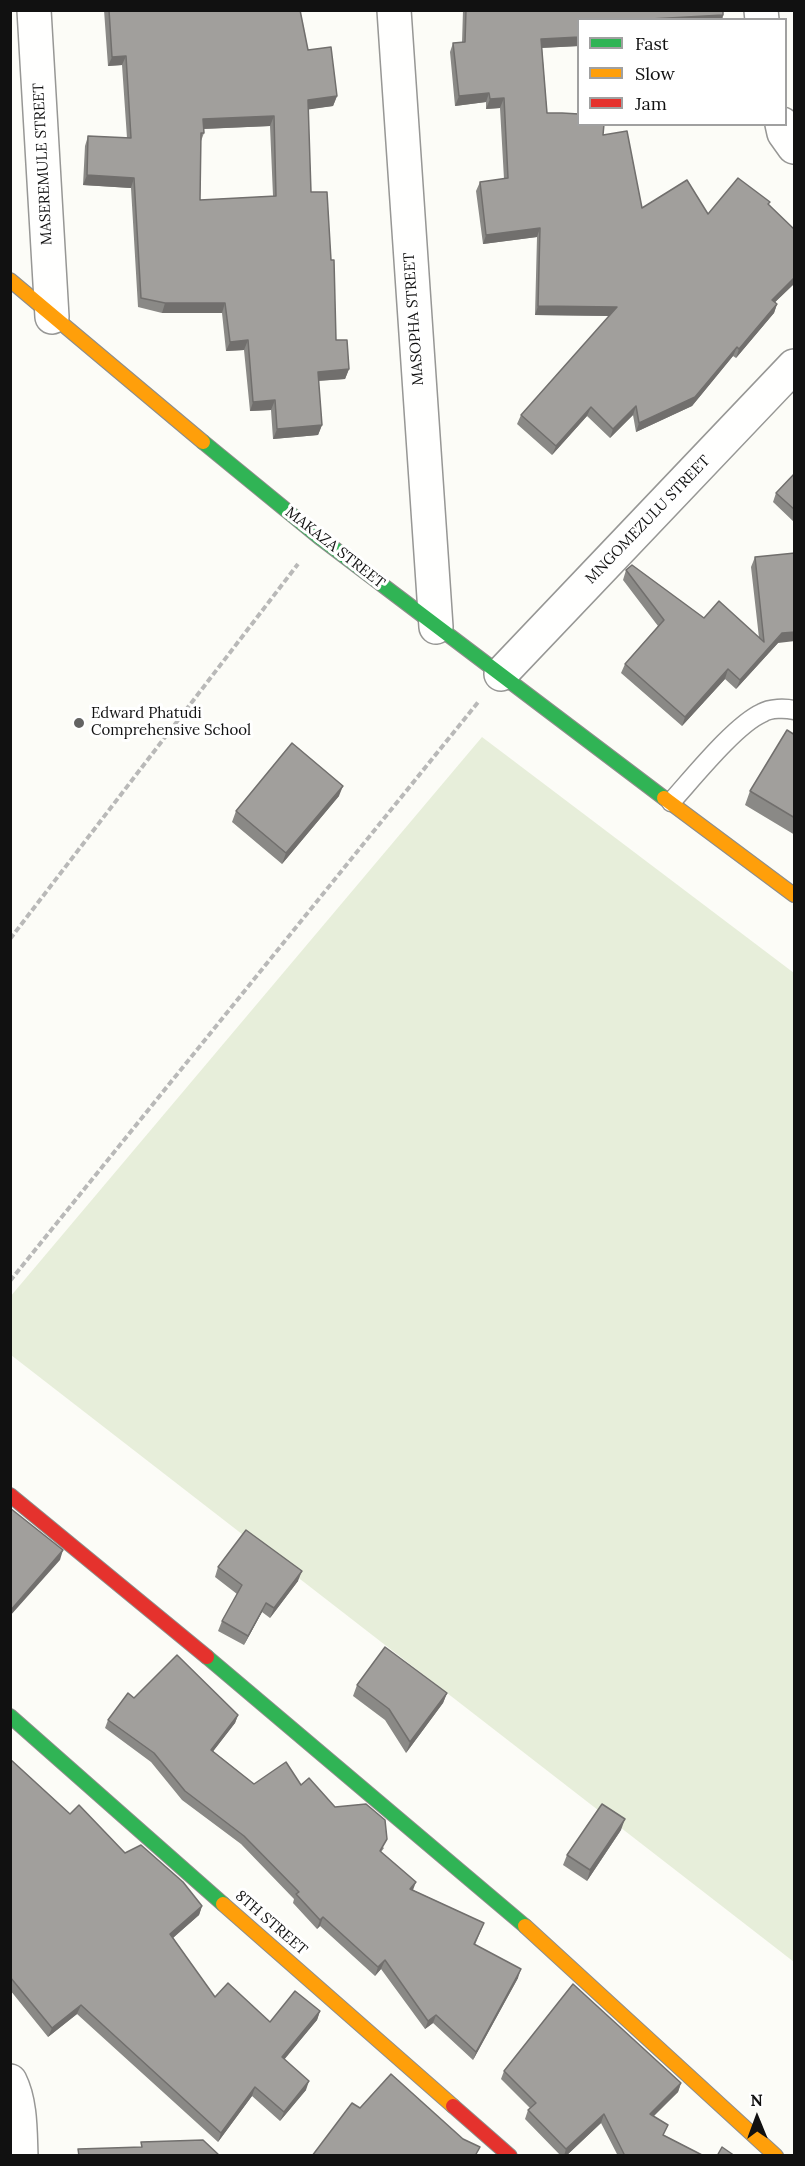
<!DOCTYPE html>
<html>
<head>
<meta charset="utf-8">
<style>
  body { margin:0 }
  #map { position:relative; width:805px; height:2166px; overflow:hidden; background:#fcfcf7; font-family:Lora,serif }
  canvas { display:block }
  .frame { position:absolute; inset:0; border:12px solid #111; pointer-events:none }
  .legend { position:absolute; left:577px; top:18px; width:210px; height:108px; box-sizing:border-box; background:#fff; border:2px solid #a0a0a0; margin:0; padding:8px 10px; list-style:none; font-size:18px; color:#111 }
  .legend li { display:flex; align-items:center; gap:12px; height:30px }
  .legend b { width:30px; border:2px solid #a0a0a0 }
  .north { position:absolute; left:727px; top:2088px; width:60px; height:60px; -webkit-text-stroke:4px #fff; paint-order:stroke; rotate:359deg; font-size:16px; font-weight:700; line-height:24px; text-align:center; color:#111 }
  .north::after { content:''; display:block; margin:auto; width:21px; height:27px; background:#111; clip-path:polygon(50% 0,100% 100%,50% 72%,0 100%) }
</style>
</head>
<body>
<div id="map">
<canvas width="805" height="2166"></canvas>
<div class="frame"></div>
<ul class="legend">
<li><b style="height:8px;background:#30b455"></b>Fast</li>
<li><b style="height:8px;background:#ff9f0a"></b>Slow</li>
<li><b style="height:8px;background:#e5322d"></b>Jam</li>
</ul>
<div class="north">N</div>
</div>
<script>
const ctx = document.querySelector('canvas').getContext('2d');
ctx.lineJoin = 'round';
function fillPath(path, color) {
  ctx.fillStyle = color;
  ctx.fill(path, 'evenodd');
}
function trace(path, color, width, dash) {
  ctx.strokeStyle = color;
  ctx.lineWidth = width;
  ctx.lineCap = dash ? 'butt' : 'round';
  ctx.setLineDash(dash || []);
  ctx.stroke(path);
}
function write(font, color, halo, rows, align = 'center') {
  ctx.font = font + ' Lora,serif';
  ctx.lineWidth = 6;
  ctx.setLineDash([]);
  ctx.textBaseline = 'middle';
  ctx.strokeStyle = halo;
  ctx.fillStyle = color;
  for (const [text, x, y, turn = 0] of rows) {
    ctx.save();
    ctx.translate(x, y);
    ctx.rotate((+turn || 0) * Math.PI / 180);
    ctx.textAlign = isNaN(turn) ? turn : align;
    if (halo) ctx.strokeText(text, 0, 0);
    ctx.fillText(text, 0, 0);
    ctx.restore();
  }
}
const cemetery = new Path2D(`
  M482,737l312,236v989l-783,-607 -1,-58z`);
const path = new Path2D(`
  M10,939l288,-375
  M10,1281l469,-580`);
const lane = new Path2D(`
  M671,802c21,-23 64,-77 91,-89 8,-5 23,-5 32,-3`);
const street = new Path2D(`
  M34,10l18,307
  M394,10l42,617
  M761,10l1,10
  M782,124l2,9 10,14
  M501,674l293,-308
  M10,2081c11,22 10,51 11,75`);
const fast = new Path2D(`
  M203,442l116,95 345,261
  M207,1657l318,269
  M10,1716l213,188`);
const slow = new Path2D(`
  M10,280l193,162
  M664,798l130,97
  M223,1904l230,202
  M525,1926l251,230`);
const jam = new Path2D(`
  M10,1495l197,162
  M453,2106l57,50`);
const wall = new Path2D(`
  M104,10h196l8,40 29,46 -4,10 -25,3 3,83 20,68 5,80 13,29 -4,10 -27,2 4,44 -4,10 -45,4 -2,-29 -21,1 -6,-61 -18,1 -4,-38h-60l-24,-6 -7,-119 -48,-3 2,-39 3,-10 39,2 -5,-73 -14,1zM270,126l3,70 -73,4 1,-59 3,-8v-4z
  M463,10h260v5l-1,5h-143v26l-37,2 5,65 56,22 39,73 66,6 61,-9 26,25v53l-20,19 2,2 -3,9 -38,45 -3,-2 -41,50 -56,26 -3,-17 -23,23 -23,-22 -35,39 -35,-31 4,-9 88,-99 -74,-1 2,-78 -54,7 -7,-53 4,-9 24,-3 -4,-71 -14,1v-7l-31,4 -5,-54 3,-9h9z
  M795,473v50l-22,-21 3,-9z
  M755,557l23,86 -42,46 -11,-10 -43,47 -61,-53 4,-9 33,-38 -35,-46 3,-10 78,48 55,20 -8,-71z
  M795,735v100l-50,-30 5,-14z
  M339,796l-57,68 -50,-42 4,-11z
  M218,1567l80,14 -28,37 -8,-6 -18,33 -26,-14 4,-10 15,-27 -22,-17z
  M357,1685l90,8 -4,10 -37,50 -21,-33 -32,-24z
  M134,1698l104,17 -3,8 -22,28 41,33 47,1 34,22 49,41 -3,4 32,38 71,33 -9,22 43,33 -45,82 -40,-37 -8,6 -44,-60 -6,7 -55,-50 -3,3 -24,-26 1,-4 -53,-55 -59,-44 -31,-38 -46,-34 3,-8z
  M10,1759l60,55 55,39 77,53 -3,9 -26,23 42,59 55,25 50,-11 -3,9 -33,39 22,31 -26,31 -28,-25 -34,46 -141,-128 -29,23 -38,-47z
  M621,1830l-34,51 -24,-16 4,-10z
  M504,2071l177,12 -3,9 -25,24 11,19 40,21h-86l-17,-33 -35,33h-5l-36,-37 3,-9 2,-2 -29,-29z`);
const shadedWall = new Path2D(`
  M723,15l-1,5h-90z
  M579,37v9l-41,2 3,-9z
  M126,56l-4,9 -14,1 4,-9z
  M489,93l-3,9 -31,4 4,-10z
  M337,96l-4,10 -28,4 3,-10z
  M504,98l-4,10 -14,1 4,-10z
  M274,116l-4,10 -70,3 3,-10z
  M87,175l47,3 -3,10 -48,-3z
  M540,228l-3,9 -54,7 3,-9z
  M795,277v6l-27,26 4,-9z
  M165,303h60l-3,10h-60z
  M777,304l-3,9 -38,45 3,-9z
  M538,306l79,1 -3,9 -79,-1z
  M248,340l-4,10 -18,1 4,-9z
  M737,347l-4,9 -41,50 -56,26 3,-9z
  M349,369l-4,10 -31,2 4,-9z
  M275,400l-4,10 -21,1 3,-9z
  M636,406l-3,9 -23,23 3,-9z
  M591,407l-4,9 -35,39 4,-9z
  M322,425l-4,10 -45,4 4,-10z
  M795,632v9l-17,2 -42,46 4,-9 42,-47z
  M728,669l-3,10 -43,47 3,-9z
  M343,786l-4,10 -57,68 4,-11z
  M63,1550l-3,10 -50,56v-5z
  M302,1571l-4,10 -28,37 4,-10z
  M266,1603l-4,9 -18,33 4,-9z
  M447,1693l-4,10 -37,50 4,-11z
  M238,1715l-3,8 -27,35 3,-8z
  M625,1819l-4,11 -34,51 3,-11z
  M416,1882l-3,8 -7,7 4,-8z
  M202,1906l-3,9 -32,28 3,-9z
  M323,1917l-3,9 -3,3 3,-9z
  M385,1960l-4,9 -6,7 3,-9z
  M521,1969l-3,9 -45,82 3,-8z
  M81,2005l-4,9 -29,23 4,-9z
  M320,2011l-3,9 -38,46 3,-9z
  M436,2015l-3,8 -8,6 3,-8z
  M309,2081l-3,9 -26,31 4,-9z
  M681,2083l-3,9 -31,31 3,-9z
  M255,2087l-3,9 -34,46 3,-9z
  M604,2114l-3,9 -35,33h-2l2,-7z`);
const building = new Path2D(`
  M109,10h191l8,40 23,-3 6,49 -29,4 3,92h16l4,68h3l2,80h11l2,29 -31,3 4,53 -45,4 -2,-29 -22,2 -5,-62 -18,2 -5,-39h-60l-24,-5 -7,-120 -47,-3 1,-39 43,2 -5,-82 -14,1zM274,116l2,80 -76,4 1,-67h3l-1,-14z
  M466,10h257v5l-91,5h-53v17l-38,2 6,74h15l17,1v10h25l-1,11 24,-4 15,77 45,-28 21,34 30,-36 32,24 -2,2 27,26v47l-23,23 5,4 -38,45 -2,-2 -42,50 -56,26 -3,-17 -23,23 -22,-22 -35,39 -35,-31 96,-108 -79,-1 2,-78 -54,7 -6,-53 28,-4 -4,-80 -14,1 -1,-6 -30,3 -6,-53 12,-1z
  M795,473v37l-19,-17z
  M795,553v79l-13,1 -42,47 -12,-11 -43,48 -60,-53 39,-44 -38,-50 6,-5 72,53 15,-17 45,41 -9,-85z
  M787,730l8,5v83l-45,-27z
  M292,743l51,43 -57,67 -50,-42z
  M10,1508l53,42 -53,61z
  M246,1530l56,41 -28,37 -8,-5 -18,33 -26,-15 20,-36 -24,-18z
  M385,1647l62,46 -37,49 -21,-33 -32,-24z
  M177,1655l61,60 -27,35 43,34 32,-22 15,23 8,-7 26,29 31,-3 19,16 2,19 -7,12 36,31 -6,7 74,34 -10,21 47,25 -45,83 -40,-37 -8,6 -43,-61 -7,7 -55,-50 -3,3 -24,-26 3,-2 -55,-56 -59,-45 -31,-38 -46,-33 20,-27 6,5z
  M10,1759l60,55 9,-9 46,48 16,-8 42,37 19,24 -32,28 45,63 13,-14 42,39 25,-31 25,20 -38,46 27,24 -25,31 -29,-25 -34,46 -140,-128 -29,23 -42,-51z
  M602,1804l23,15 -35,51 -23,-15z
  M573,1984l108,99 -31,31 18,11 -5,10 41,21h-79l-21,-42 -38,35 -38,-39 8,-7 -32,-32z
  M391,2074l72,65 17,8 -5,9h-163l40,-53 8,5z
  M203,2140l17,16h-141l-1,-7 64,-2 -1,-5z
  M722,2147l13,9h-18z`);
const markers = [
  [79,723,6,"#636362"]
];
const streetNames = [
  ["MASEREMULE STREET",43,164,-93],
  ["MASOPHA STREET",414,319,-94],
  ["MNGOMEZULU STREET",648,520,-46],
  ["MAKAZA STREET",335,548,38],
  ["8TH STREET",271,1923,41]
];
const poiNames = [
  ["Edward Phatudi",91,714],
  ["Comprehensive School",91,731]
];
fillPath(cemetery, '#e7eeda');
trace(lane, '#979795', 21);
trace(street, '#979795', 36);
trace(fast, '#8d8d8b', 16);
trace(slow, '#8d8d8b', 16);
trace(jam, '#8d8d8b', 16);
trace(path, '#b9b9b8', 4, [6, 3]);
trace(lane, '#fffffe', 18);
trace(street, '#fffffe', 33);
trace(fast, '#30b455', 14);
trace(slow, '#ff9f0a', 14);
trace(jam, '#e5322d', 14);
fillPath(wall, '#8a8986');
fillPath(shadedWall, '#716f6d');
fillPath(building, '#a19f9c');
trace(building, '#716f6d', 1.5);
for (const [x, y, r, color] of markers) {
  const dot = new Path2D();
  dot.arc(x, y, r, 0, 2 * Math.PI);
  ctx.fillStyle = color;
  ctx.fill(dot);
  trace(dot, '#fff', 2);
}
write('15px', '#111', '#fff', streetNames);
write('15px', '#111', '#fff', poiNames, 'left');
</script>
</body>
</html>
